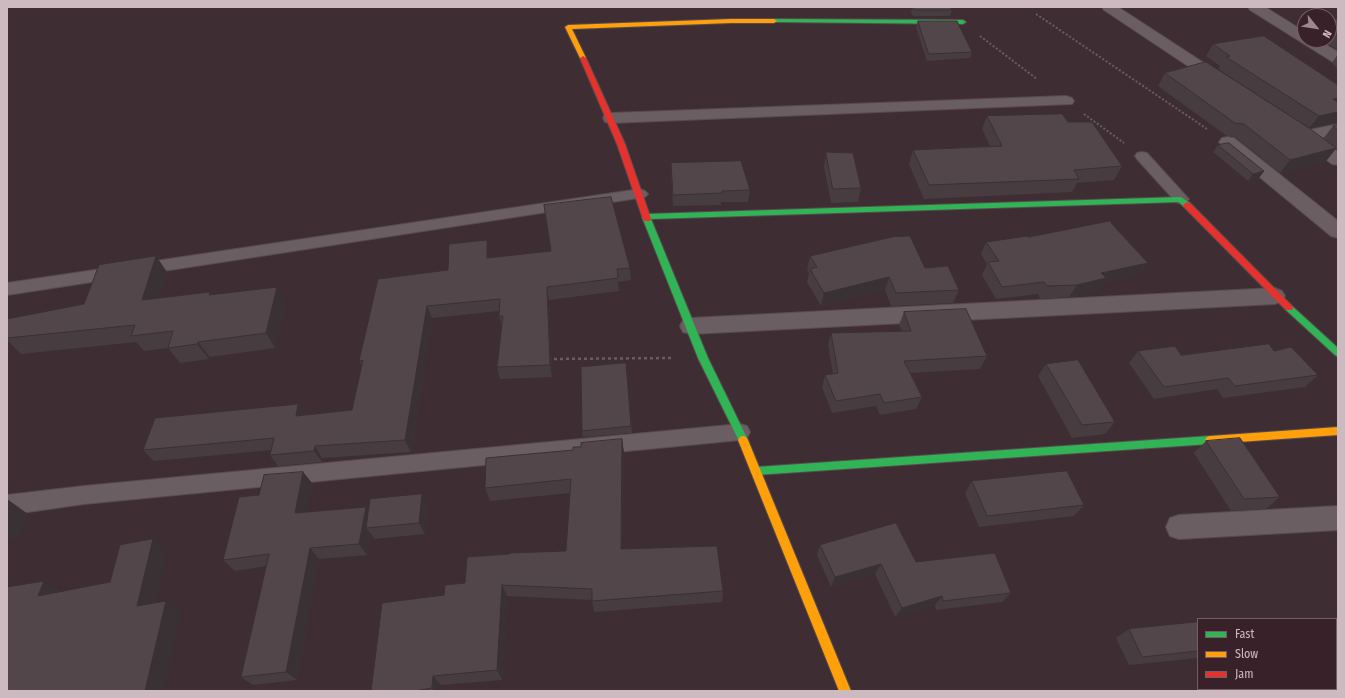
<!DOCTYPE html>
<html>
<head>
<meta charset="utf-8">
<style>
  body { margin:0 }
  #map { position:relative; width:1345px; height:698px; overflow:hidden; background:#3e2e34; font-family:"Fira Sans Condensed",sans-serif }
  canvas { display:block }
  .frame { position:absolute; inset:0; border:8px solid #cdbac0; pointer-events:none }
  .legend { position:absolute; left:1197px; top:618px; width:140px; height:72px; box-sizing:border-box; background:#392129; border:1px solid #745e65; margin:0; padding:5px 7px; list-style:none; font-size:12px; color:#cdbac0 }
  .legend li { display:flex; align-items:center; gap:8px; height:20px }
  .legend b { width:20px; border:1px solid #745e65 }
  .north { position:absolute; left:1297px; top:8px; width:40px; height:40px; box-sizing:border-box; background:#392129; border:1px solid #745e65; border-radius:50%; rotate:120deg; font-size:11px; font-weight:700; line-height:16px; text-align:center; color:#cdbac0 }
  .north::after { content:''; display:block; margin:auto; width:14px; height:18px; background:#9b898f; clip-path:polygon(50% 0,100% 100%,50% 72%,0 100%) }
</style>
</head>
<body>
<div id="map">
<canvas width="1345" height="698"></canvas>
<div class="frame"></div>
<ul class="legend">
<li><b style="height:5px;background:#30b455"></b>Fast</li>
<li><b style="height:5px;background:#ff9f0a"></b>Slow</li>
<li><b style="height:5px;background:#e5322d"></b>Jam</li>
</ul>
<div class="north">N</div>
</div>
<script>
const ctx = document.querySelector('canvas').getContext('2d');
ctx.lineJoin = 'round';
function trace(path, color, width, dash) {
  ctx.strokeStyle = color;
  ctx.lineWidth = width;
  ctx.lineCap = dash ? 'butt' : 'round';
  ctx.setLineDash(dash || []);
  ctx.stroke(path);
}
function fillPath(path, color) {
  ctx.fillStyle = color;
  ctx.fill(path, 'evenodd');
}
const pathFar1 = new Path2D(`
  M1036,14l171,115
  M980,36l57,43
  M1084,114l40,29`);
const path = new Path2D(`
  M548,359l125,-1`);
const lane = new Path2D(`
  M1142,152l5,1 39,43 3,3 -3,3 -5,2 -5,-2 -39,-43 -2,-3 2,-3z
  M640,189l5,2 3,3 -3,3 -638,98v-12z
  M740,424l7,2 3,6 -3,6 -7,2 -656,64 -77,11v-20l77,-9z`);
const street = new Path2D(`
  M1102,7h16l109,71 2,3 -2,3 -6,2 -6,-2 -111,-74z
  M1248,7h17l40,25v8h13l20,12v12l-5,-2 -83,-52z
  M1066,96l6,2 2,3 -2,3 -461,19 -6,-1 -2,-4 2,-4 6,-1z
  M1338,124v10l-18,4 18,14v13l-6,-1 -31,-23 -3,-5 2,-4z
  M1228,137l6,1 104,83v17l-7,-2 -109,-90 -3,-4 3,-4z
  M1275,288l7,3 3,5 -3,5 -7,3 -584,30 -8,-2 -3,-6 3,-6 8,-2z
  M1338,506v24l-159,9 -9,-3 -4,-9 4,-9 9,-3z
  M1336,666h2v25h-13l-1,-2h12z
  M1243,689h45l-1,2h-45z`);
const fast = new Path2D(`
  M774,19l189,1 3,2 -3,2 -191,-2 -1,-1z
  M1181,197l9,6v4h-6l-5,-5 -528,17 57,139 40,82 -2,3 -3,1 -3,-1 -42,-85 -56,-141 4,-3z
  M1289,305l3,1 46,42v9l-3,-2 -49,-45 -1,-2z
  M1210,436l3,1 2,3 -2,3 -3,1 -454,31 -4,-1 -1,-3 1,-3 4,-1z`);
const slow = new Path2D(`
  M731,19h43l3,2 -3,2h-43l-159,6 14,29 -3,2 -3,-2 -15,-31 3,-2z
  M1338,427v8l-128,9 -3,-1 -2,-3 2,-3 3,-1z
  M743,436l3,1 2,3 103,251h-12l-101,-251 2,-3z`);
const jam = new Path2D(`
  M583,56l3,2 39,86 26,75 -1,2h-6l-1,-2 -26,-75 -37,-86z
  M1187,202l3,1 102,103 1,2 -1,2h-6l-102,-103 -1,-2z`);
const wall = new Path2D(`
  M912,7h38l2,3 -2,6h-37l-2,-4z
  M1338,19v31l-17,-10h8v-20z
  M918,21l54,31 -2,6 -43,3 -11,-34z
  M1213,44l125,41v38l-29,5 -91,-59 2,-3 -14,-10z
  M1338,54v15l-6,-6z
  M1165,73l158,66 10,-13 5,-1v25l-2,-1 -10,12 -46,12 -45,-36 -8,-1 -69,-50z
  M987,116l81,6 54,44 -8,14 -37,3 -5,9 -148,7 -15,-35 4,-14 77,-4 -8,-17z
  M1218,145l46,26 -5,7 -11,3 -35,-29z
  M826,152l35,36 -3,14 -27,1 -7,-37z
  M671,163l79,27 -2,12h-27v3l-48,1 -2,-32z
  M1111,223l37,40 -9,12 -36,8 -5,8 -29,6 -29,2 -2,-5 -42,5 -14,-24 5,-11 -6,-10 5,-12 42,-5z
  M490,252v6l140,10 1,12 -13,2 1,9 -70,9 3,77 -52,2 -3,-12 5,-41 -3,-10v-5l-67,7 -21,134 -89,6v4l-44,4 -8,-11 1,-5 -117,11 -11,-11 163,-35 46,-5 10,-44 -3,-5 89,-91z
  M810,256l115,12 34,22 -6,13 -62,3 -6,-16 -64,16 -14,-24 2,-9 -2,-3z
  M167,272l-8,26 51,-6 1,3 75,8 -11,45 -65,9 -1,2 -29,4 -12,-15 -24,3 -8,-9 -115,12 -14,-14v-21l77,-15z
  M904,312l83,44 -7,13 -70,4 12,24 -6,12 -36,6 -4,-9 -44,7 -10,-26 3,-12 8,-1 -5,-29 3,-12 71,-2 -3,-6z
  M1138,351l43,4 93,-4 44,24 -13,12 -82,11 -6,-9 -63,10 -25,-36z
  M626,363l6,70 -49,4 -1,-6z
  M1046,364l69,58 -10,12 -33,4 -34,-62z
  M622,439l2,14 -2,96 101,42 -1,11 -128,10 -2,-12 -85,-4 -5,84 -61,5 -1,6h-69l73,-96 21,-12 45,-29 56,-3 4,-58 -80,8 -5,-13 88,-38 8,-3z
  M1206,441l74,56 -14,12 -35,2 -37,-58z
  M303,472l9,11 -6,29 62,-1 54,-17 6,12 -3,28 -51,5 -3,-5 -4,21 -48,4 -22,121 -44,5 -12,-8 26,-111 -32,5 -12,-11 36,-65z
  M972,481l112,24 -10,11 -95,11 -14,-34z
  M820,545l96,17 95,31 -9,9 -66,8 -1,-5 -40,12 -20,-43 -44,13 -14,-32z
  M1198,622v36l-69,7 -13,-27 13,-9z`);
const shadedWall = new Path2D(`
  M1338,98v11l-5,-10z
  M1338,112v11l-29,5 10,-12z
  M1336,148l-10,13 -46,12 10,-13z
  M1264,171l-5,7 -11,3 5,-7z
  M487,240l3,12v19l-3,-13z
  M156,256l11,16 -13,43 -12,-15z
  M1148,263l-9,12 -36,8 -5,8 -29,6 8,-12 24,-12z
  M889,277l-4,13 -64,16 3,-13z
  M277,287l9,16 -11,45 -9,-15z
  M547,287l2,13 3,77 -2,-12z
  M427,306l5,12 -21,134 -6,-12z
  M198,342l12,15 -1,2 -12,-15z
  M298,404l8,12h-10z
  M622,439l2,14 -2,108 -1,-12z
  M315,446l7,12v4l-8,-11z
  M303,472l9,11 -8,41 -9,-11z
  M422,494l6,12 -3,28 -6,-11z
  M7,499l21,15 -8,23 -13,3z
  M366,507l7,11 -7,10 5,6 -4,21 -8,-11z
  M153,539l14,12 -14,66 -16,-11z
  M310,548l9,11 -22,121 -11,-8z
  M881,564l-6,10 -44,13 4,-10z
  M44,581l18,11 -24,4z
  M502,585l5,11 -5,84 -5,-10z
  M942,596l-7,9 -40,12 7,-9z
  M166,601l15,11 -17,79h-19z
  M433,676l8,9 -1,6h-6l-2,-3z`);
const building = new Path2D(`
  M913,7h37l2,3h-38z
  M1338,19v15l-9,-5v-9z
  M918,21h39l15,31 -43,2z
  M1264,36l74,49v13l-5,1 5,3v10l-19,4 -93,-59 4,-1 -17,-12z
  M1206,62l103,66 27,20 -46,12 -46,-36 -9,-1 -70,-50z
  M1062,114l6,8h24l30,44 -48,4 5,9 -150,6 -16,-35 89,-4 -15,-30z
  M1338,125v5l-5,-4z
  M1229,143l35,28 -11,3 -35,-29z
  M826,152l27,1 8,35 -28,1z
  M741,161l9,29 -28,1v2l-49,2 -2,-32z
  M611,197l19,71 -13,1 1,9 -71,9 3,78 -53,2 6,-51h-4l1,-17 -73,7 -22,134 -90,6 -1,5 -44,4 4,-17 -131,12 12,-32 143,-14 -2,12 56,-6 11,-50 -4,1 19,-82 70,-9 1,-26 38,-4v18l64,-7 -7,-46z
  M1111,221v2l37,40 -47,10 5,5 -29,7 -30,1 -3,-4 -42,5 -14,-25 11,-1 -13,-19 41,-6 1,1z
  M910,236l15,32 23,-2 11,24 -63,3 -7,-16 -65,16 -14,-24 7,-2 -7,-11 82,-19z
  M156,256l-14,44 68,-8 -1,3 68,-8 -11,46 -68,9 -1,2 -29,4 5,-17 -42,5 4,-11 -128,13v-19l77,-15 15,-39z
  M966,309l21,47 -83,5 18,36 -38,6 -4,-9 -44,7 -11,-26 13,-2 -7,-40 80,-2 -7,-19z
  M1269,344l5,7 17,-4 27,28 -83,11 -7,-8 -64,9 -26,-36 37,-5 6,9z
  M1078,360l37,62 -33,3 -36,-61z
  M626,363l5,63 -49,5 -1,-64z
  M1240,438l40,59 -36,2 -38,-58z
  M622,439l-1,110 96,-3 6,45 -131,10v-12l-90,-4 -5,85 -64,6 -1,12 -18,3h-43l11,-88 62,-8 1,-10 20,-2 2,-26 43,-3v-1l56,-2 5,-72 -86,9 1,-30 87,-8v-3h8v-4z
  M1067,471l17,34 -97,11 -15,-35z
  M303,472l-8,41 71,-6 -7,37 -49,4 -24,124 -45,5 28,-123 -46,6 16,-63 20,-2 5,-20z
  M422,494l-3,29 -53,5 4,-29z
  M896,523l20,39 79,-9 16,40 -68,8 -1,-5 -40,12 -21,-44 -46,13 -15,-32z
  M153,539l-16,67 29,-5 -21,90h-138v-104l37,-6 -6,15 72,-14 10,-37z
  M1198,622v29l-56,6 -13,-28z`);
trace(lane, '#574b4f', 2);
trace(street, '#574b4f', 2);
trace(fast, '#574b4f', 2);
trace(slow, '#574b4f', 2);
trace(jam, '#574b4f', 2);
trace(pathFar1, '#695d62', 2, [2, 2]);
trace(path, '#695d62', 2.5, [3, 3]);
fillPath(lane, '#6b5e62');
fillPath(street, '#6b5e62');
fillPath(fast, '#30b455');
fillPath(slow, '#ff9f0a');
fillPath(jam, '#e5322d');
fillPath(wall, '#473c40');
fillPath(shadedWall, '#3a3134');
fillPath(building, '#53464a');
trace(building, '#3a3134', 1);
</script>
</body>
</html>
